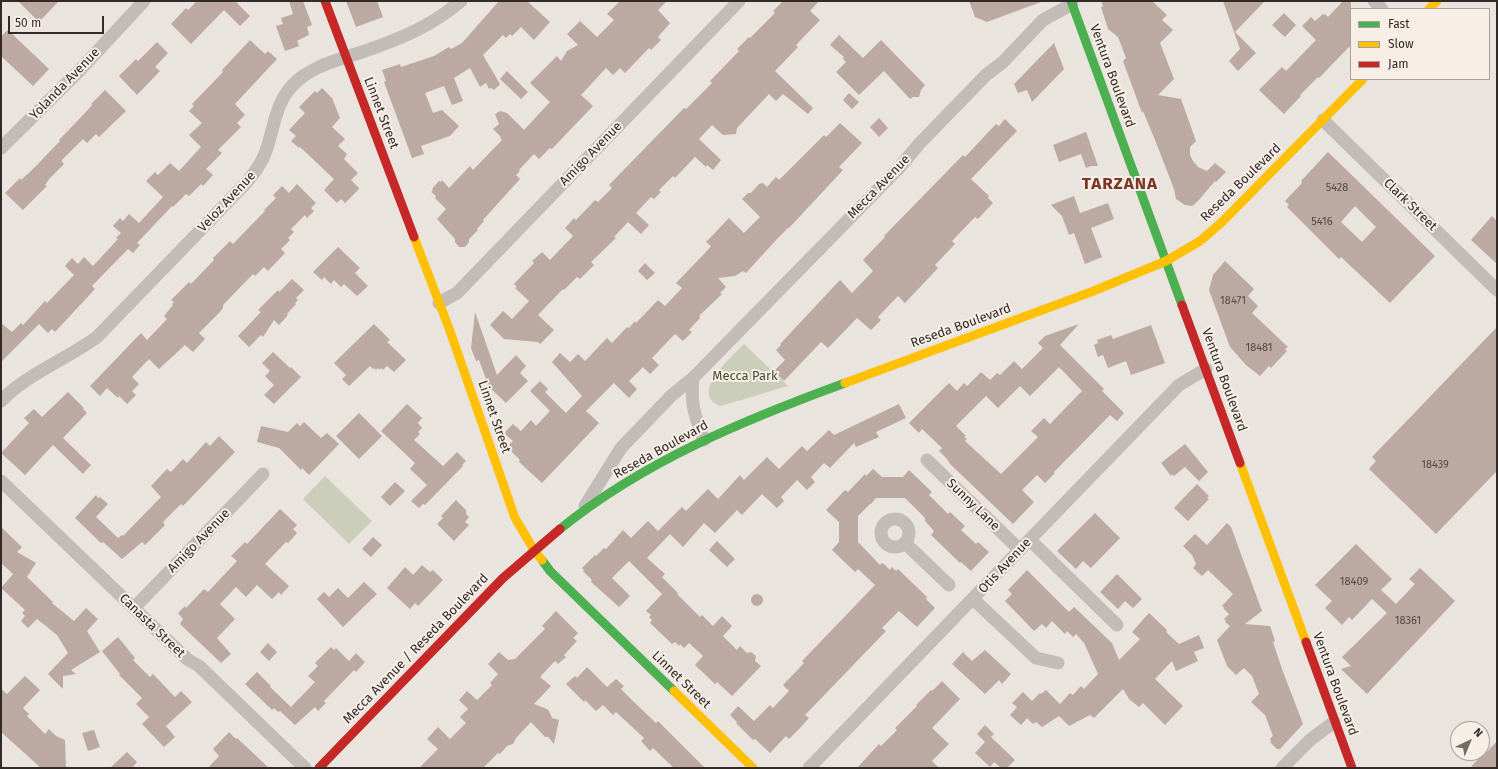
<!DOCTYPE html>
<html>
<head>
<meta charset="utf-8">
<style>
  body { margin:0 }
  #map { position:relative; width:1498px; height:769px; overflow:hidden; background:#eae4de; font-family:"Fira Sans",sans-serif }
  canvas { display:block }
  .frame { position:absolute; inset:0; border:2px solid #322a27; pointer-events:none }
  .legend { position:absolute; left:1350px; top:8px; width:140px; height:72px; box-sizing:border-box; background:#f7eee6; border:1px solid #a8a09a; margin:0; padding:5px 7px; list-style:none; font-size:12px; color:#322a27 }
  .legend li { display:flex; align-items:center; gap:8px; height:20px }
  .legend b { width:20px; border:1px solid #a8a09a }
  .north { position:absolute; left:1450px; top:721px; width:40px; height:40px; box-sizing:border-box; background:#f7eee6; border:1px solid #a8a09a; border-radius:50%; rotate:44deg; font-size:11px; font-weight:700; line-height:16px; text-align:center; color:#322a27 }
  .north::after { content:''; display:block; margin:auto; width:14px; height:18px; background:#726b67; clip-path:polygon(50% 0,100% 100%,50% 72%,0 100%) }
  .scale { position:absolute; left:8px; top:16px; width:96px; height:18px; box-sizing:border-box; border:2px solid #322a27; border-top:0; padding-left:5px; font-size:12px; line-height:14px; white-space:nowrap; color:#322a27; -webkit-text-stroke:3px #f7eee6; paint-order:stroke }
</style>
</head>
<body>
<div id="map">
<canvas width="1498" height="769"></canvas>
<div class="frame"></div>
<ul class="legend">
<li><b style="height:5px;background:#4caf50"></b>Fast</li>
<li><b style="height:5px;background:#ffc107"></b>Slow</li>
<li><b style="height:5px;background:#c62828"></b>Jam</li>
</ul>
<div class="north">N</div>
<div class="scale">50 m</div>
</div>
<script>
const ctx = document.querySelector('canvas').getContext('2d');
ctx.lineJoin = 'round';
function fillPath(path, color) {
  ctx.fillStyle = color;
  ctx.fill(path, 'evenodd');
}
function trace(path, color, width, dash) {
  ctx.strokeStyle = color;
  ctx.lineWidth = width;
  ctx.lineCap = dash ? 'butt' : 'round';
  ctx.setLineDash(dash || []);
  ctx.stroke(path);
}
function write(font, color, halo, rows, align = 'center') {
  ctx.font = font + ' "Fira Sans",sans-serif';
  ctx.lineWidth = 4;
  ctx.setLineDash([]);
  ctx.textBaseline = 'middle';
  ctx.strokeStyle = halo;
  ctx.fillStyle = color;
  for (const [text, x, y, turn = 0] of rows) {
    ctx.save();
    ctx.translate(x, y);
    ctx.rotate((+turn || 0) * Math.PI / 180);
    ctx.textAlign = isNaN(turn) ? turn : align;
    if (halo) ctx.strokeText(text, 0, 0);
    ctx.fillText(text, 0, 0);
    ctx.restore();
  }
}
const green = new Path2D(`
  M744,344l44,42 -67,20c-33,-11 11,-50 23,-62z
  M325,476l47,45 -23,23 -46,-45z`);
const building = new Path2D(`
  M18,1h41l-20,21z
  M197,1h38l15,15 -10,10 -16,-16 -33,34 -20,-20 15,-16 2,2z
  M289,1h14l9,24 -5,2 2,8 -12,6 2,5 -14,5 -9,-25 7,-2 -2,-6 12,-4z
  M346,1h31l6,16 -27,10z
  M499,1h28l23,21 -16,18 -13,-13 -9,9 -2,-2 -4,4 -3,-3 -20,20 17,29 -6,6 -3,-2 -2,1 -3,-6 -6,4 -10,-19 -16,10 9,23 -11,4 -8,-19 -19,7 8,20 9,-3 17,16 -9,10 -29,10 3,8 -12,4 -28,-76 2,-1 -4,-11 18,-6 1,3 33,-11 15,-9 2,2 11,-6z
  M620,1h47l-9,9 12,13 -12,14 3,3 -10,10 -2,-2 -24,25 -5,-5 -7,7 -7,-7 -25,27 12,11 -41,43 -2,-1 -11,11 -5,-5 -15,16 1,1 -4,4 4,4 -37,41 1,1 -7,8 1,1 -9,9v3l-4,5h-6l-4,-5v-3l-18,-20 9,-10 -11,-11 1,-2 -5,-4 2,-2 -1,-1 7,-8 2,1 1,-2 7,8 21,-22 3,4 29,-30 -2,-2 1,-1 -8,-8 6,-5 -4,-10 5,-3 7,2 17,17 26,-28 -20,-19 27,-27 4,5 6,-10 11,-6 -11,-11 13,-13 17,16 17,-17 -7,-6z
  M783,1h36l-9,10 10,9 -24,25 2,2 -23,24 38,37 -5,6 -25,-20 -7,7 -7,-7 -32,34 -1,6 -13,1 -11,-10 -13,14 22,21 -8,10 -6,-5 -1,2 -11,-10 -20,21 -2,-2 -14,14 2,2 -7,7 -3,-2 -15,16 13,12 -8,9 -13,-12 -14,15 2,1 -25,24 3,3 -14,14 -3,-2 -13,13 -1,-1 -25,26 16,15 -14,14 -2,-2 -34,-3 -14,-14 13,-14 9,8 17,-18 -14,-13 2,-1 -3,-3 20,-21 -2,-2 10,-9 8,8 23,-24 -8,-8 9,-10 2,2 19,-20 3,2 14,-14 -3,-3 75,-77 2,1 26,-26 -2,-2 29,-30 -2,-2 12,-12 1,1 25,-25 -2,-2z
  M969,1h71l1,1 -54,20 -12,-5z
  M1101,1h51l15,14 -5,5 11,10 -13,13 14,36 -16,16 23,4 15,42 -6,6v8l3,6 5,6 9,4 8,-8 11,9 -10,10 -1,-1 -17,20 -6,5 -7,-1 -9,-6 -2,-10 -19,-49 -12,-29 -1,2 -19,-52 3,-3 -8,-21 -10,-8 -7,-22 2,-1z
  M1223,1h42l-30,31 21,21 -18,18 -9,-10 11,-12z
  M1343,1h8v44l-32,33 -1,-1 -18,18 1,1 -17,18 -25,-24 23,-23 4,4 30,-31 -14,-14 9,-9 4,4 8,-7 1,1 1,-1 3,3z
  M1284,13l12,12 -11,12 -13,-12z
  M8,30l41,39 -16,17 -32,-30v-20z
  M839,35l24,23 18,-18 44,45 -4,5 -2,7h-6l-3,2 -26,-28 -25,24 -23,-23 10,-10 -3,-3 1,-2 -14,-12z
  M250,40l15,14 3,-3 9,8 -42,45 10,11 -8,8 4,4 -23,23 4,3 -16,16 7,6 -10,11 -2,-2 -12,12 -3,-2 -13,13 -1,-1 -35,37 3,2 -7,8 -5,-4 -36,37 3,3 -40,43 -3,-3 -4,4 -9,-9 -38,38v-39l11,9 9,-9 2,2 22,-24 2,2 27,-28 -9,-9 7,-8 6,6 6,-7 9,9 25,-27 -2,-1 5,-5 -8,-7 7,-8 3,3 6,-7 10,9 24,-26 -17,-16 9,-9 3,3 12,-12 9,8 22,-24 -12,-12 13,-12 -13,-12 5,-5 -2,-2 31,-32 -1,-2z
  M157,42l11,11 -13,14 5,4 -23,24 -18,-19 17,-17 2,2z
  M1054,43l10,26 -32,33 -5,-12 -9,3 -4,-9z
  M507,71l21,21 -7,7 -21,-20z
  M322,88l10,10 8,20 -8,9 13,12 -7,7 9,8 -3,5 14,14 -7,7 8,8v1l-14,14 -4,-4 -4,4 -13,-13 10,-11 -34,-32 -1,1 -8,-7 5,-5 -7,-6 16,-17 -6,-6 16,-16 2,2z
  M105,90l21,21 -27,26 -3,-3 -9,9 -4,-4 -21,21v2l2,2 -14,14 -5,7 2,1 -24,24 -18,-17 15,-15 1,2 11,-10 28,-29 -1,-1 24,-25 9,-10 -1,-1z
  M849,93l10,9 -7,7 -9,-9z
  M879,118l9,10 -9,9 -9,-10z
  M1005,119l12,12 -46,48 18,17 -1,2 5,5 -15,16 -3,-2 -23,24 3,3 -20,21 3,3 -33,35 -7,-7 -20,21 3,3 -10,10 -14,-12 -29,30 -7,-6 -37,39 -10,-10 11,-11 -9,-10 5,-5 -1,-1 60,-64 12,13 21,-22 -10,-11 22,-23 -1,-1 79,-81 2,2 31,-33 3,2z
  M840,123l22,20 -23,24 4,3 -54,58h-1l-11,11 -31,34 -3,-2 -8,5 -17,2 8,9 -6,6 2,1 -23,22 1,2 -11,12 3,2 -9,9 -8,-7 -23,24 7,7 -9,9 -7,-7 -14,14 8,8 -8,9 -15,-15 -28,28 13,12 -57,60 -23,-21 1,-2 -13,-13 6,-6 -9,-8 9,-9 8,7 10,-11 5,6 14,-15 -20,-20 10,-10 8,8 -3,3 21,21 16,-17 -30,-34 8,-9 10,9 8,-8 7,7 22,-23 5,5 15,-16 2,1 6,-7 1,2 22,-23 7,6 17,-18 -6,-5 29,-30 6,-7 -5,-4 23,-24 15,15 16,-16 -18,-18 6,-6h3l8,-9 4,-1 4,4 9,-10 3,3 45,-45 2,2z
  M1086,132l12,34h-7l-5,2 -5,-14 -22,8 -6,-17z
  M1328,152l107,104 -45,47 -49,-46 -2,2 -52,-52 2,-2 -4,-4 17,-18 -1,-2zM1355,206l21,21 -14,15 -21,-20z
  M297,184l19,19 -5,5 3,3 -7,7 -2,-3 -14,14 3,3 -6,6 2,2 -9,9 4,4 -17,18 -4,-4 -9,9 -2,-2 -30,31v3l-4,5 -20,20 6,6 -12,13 -8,-7 -26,24 -10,-10 -17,18 7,7 -7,7 4,4 -9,9 -8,-8 -1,2 -11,-10 -7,8 -10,-10 51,-53 6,7 20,-21 -3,-3 9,-11 -1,-1 2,-2 -3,-2 18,-18 2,2 23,-24 -1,-2 17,-17 3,3 32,-33 -1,-1 12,-12 -3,-3 9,-9 7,7z
  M1074,196l6,17 28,-10 6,16 -23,9 11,29 -17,7 -11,-31 -5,2 -7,-19 -11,-11z
  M1492,216l5,5v43l-26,-24z
  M338,247l22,21 -5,5 13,13 -11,10 -13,-12 -3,3 -7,-7 -3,4 -7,-7 -2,3 -9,-8z
  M1225,261l29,28 -6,7 10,10 -6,7 36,34 -3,2 2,2 -16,17 -2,-2 -9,10 -14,-11 -16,-18 -21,-57 4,-15z
  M645,263l10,10 -8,7 -9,-9z
  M292,279l12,11 -8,8 2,2 -3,3 1,1 -9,10 1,1 -9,10 -5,-5 -11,17 -2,-2 -12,12 -11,-11 23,-24 -3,-2 20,-20 1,2z
  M475,312l22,63 19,-20 10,11 -6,7 8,8 -22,22 -17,-16 -10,-27 -3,1 -5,-13z
  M374,324l16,16 -3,2 19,18 -12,12 -7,-6 -4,4 -2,-2 -2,2 -1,-2 -2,2 -2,-2 -1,1 -3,-3 -21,20 -7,-7 4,-4 -12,-12z
  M1079,324l-19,21 44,44 -2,2 22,22 -7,8 -7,-6 -56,57 1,1 -10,10 -8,-8 -15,15 12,12 -21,22 -63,-60 -3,-5 -8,-8 3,-3 -20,-19 -3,4 -10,-10 40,-40 8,8 7,-8 3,3 14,-14 9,8 7,-7 3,2 14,-14 8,8 21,-21 -5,-5 7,-7zM1059,367l23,24 -32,33 -6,-6 -13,13 7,6 -37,37 -36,-33 2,-2 -3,-2 2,-1 -10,-10 30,-30 12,12 22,-22 10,10z
  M1151,325l14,38 -34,12 -5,-14 -18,7 -5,-13 -5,2 -4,-12 4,-2 -1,-3 14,-5 2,4z
  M1497,327v144l-61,63 -67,-65 7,-8 -4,-4z
  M273,352l17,16 1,-1 10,10 -27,27 -10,-9 10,-10 -9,-9 5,-5 -8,-8z
  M68,392l16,16 -1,1 4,4 -24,25 28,27 -8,9 -30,-29 -28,30 -24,-22 28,-30 -5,-5 10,-9 8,8z
  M407,404l15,14 -4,5 4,5 -4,4 2,2 -6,6 29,26 14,-14 9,9 -4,4 1,1 -38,39 -2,-1 -4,4 -8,-7 16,-16 -17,-16 5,-6 -34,-32z
  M899,404l7,14 -30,14 3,5 -23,10 -2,-4 -24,25 -6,-5 -13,14 4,5 -8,8 -10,-10 -16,17 3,4 -7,7 -15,-14 -20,21 -5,-5 -22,23 -11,-10 -21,24 -13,-13 -23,24 18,16 -3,3 16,16 -1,1 23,23 2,-2 11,11 9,-10 10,10 -9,10 14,14 3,-4 7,7 4,-1 5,4 -1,5 6,5 -29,30 -15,-14 -2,2 -20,-19 8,-9 -14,-13 -5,5 -4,-4 -1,2 -4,-4 -3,2 -22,-21 2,-3 -3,-3 2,-2 -5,-4 16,-17 -33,-33 -17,17 18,18 -11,11 -28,-25 1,-2 -9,-9 1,-1 -2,-2 13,-13 1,1 8,-8 2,1 17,-19 8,8 17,-17 10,10 24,-24 4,4 22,-22 10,10 22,-24 4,5 23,-23 12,12 23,-23 5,5 22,-21 5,5z
  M359,413l23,23 -23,23 -23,-23z
  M304,422l17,16 6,-5 12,11 -30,31 -7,-7 -1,2 -22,-22 -22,-6 4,-16 27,6 9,-9 3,3z
  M219,436l16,16 -52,54 -2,-2 -18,18 2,3 -20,20 -3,-3 -20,17 -19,-17 -2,1 -26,-25 21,-23 2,3 2,-1 8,7 -12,13 22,21 4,-3 1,1 38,-39 -10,-11 16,-17 4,3 12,-13 4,4 19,-21 4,4z
  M1185,444l23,28 -9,9 -14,-14 -11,9 -2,-2 -1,2 -10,-13z
  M873,469l9,8h21l6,-7 23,22 -3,3 19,19 2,-2 15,14 -4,4 15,14 2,-2 11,10 -18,19 -10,-9 -1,1 -29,-28 3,-4 -9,-10v-3l-20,-20h-29l-5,6h-1l-12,12v26l22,23 2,-2 2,1 6,6 2,-3 4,4 2,-2 29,28 -1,2 9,9 -18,19 -18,-16 -17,17 4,3 -81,84 4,3 -8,9 -12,12 -3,-3 -16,17 -15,-14 -2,1 -17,-17 1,-1 -7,-7 8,-9 16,15 16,-16 3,3 16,-17 -6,-6 21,-22 -2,-2 73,-76 -17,-16 -3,3 -23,-22 7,-8v-20l-13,-12 19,-20 3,2 17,-18 1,2z
  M395,482l10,9 -15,15 -9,-9z
  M1197,484l12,12 -2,2 2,1 -21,22 -14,-13z
  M456,500l10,10v4l3,3 -4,5 4,3 -15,16 -17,-17 6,-6 -2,-2z
  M280,509l17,16 -4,4 4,4 -9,10 -2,-1 -21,22 24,22 -8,9 -2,-3 -7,7 -15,-14 -11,12 -10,-10 -16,17 15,15 -18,19 14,16 -10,9 -41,-39 3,-5 -5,-6 7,-7 1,2 18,-19 4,3 29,-31 -6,-5 14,-14 2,2z
  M1095,513l25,25 -29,30 -8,-7 -7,8 -19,-18z
  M1227,523l4,4 31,84 -17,13 25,2 5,15 -2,1 9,27 21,55 -23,25h-3l-7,-7 1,-1 -1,-2 3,-3 -8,-21 -14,-13 8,-8 -7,-18 -8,-8 -8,7 -9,-9 -10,-26 13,-14 -5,-4 1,-1 -2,-2 5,-5 -6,-6 1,-1 -2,-1 11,-12 -25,-24 -6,6 -9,-8 3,-4 -4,-9 -9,-9 12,-12 12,11z
  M1,527l21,20 -5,5 19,11 -9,14 26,25 -1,1 22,18 12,-13 12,11 -11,12 13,21 -29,18 5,4 -13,2v13l-15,-15 20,-21 -11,-18 -20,-16 -9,9 -7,-7 4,-5 -3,-3 3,-3 -24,-22 12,-14 -12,-11z
  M373,537l9,8 -11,12 -9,-8z
  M717,541l18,18 -8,8 -18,-17z
  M1356,544l36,35 -11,11 15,14 19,-20 -6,-5 11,-11 35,33 -88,93 -26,-25 10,-3 -9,-9 45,-44 -15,-14 -20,21 -3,-3 -7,8 -17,-17 7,-7 -17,-16z
  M422,565l8,7 3,-2 10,10 -25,26 -3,-3 -5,6 -23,-21 18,-21 8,8z
  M1027,570l42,42 5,-5 38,36 7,17 21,-21 -8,-7 17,-19 18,17 -1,2 13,12 20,-9 5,13 -10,4 4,9 -22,10 -4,-10 -17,18 28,27 -18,19 -22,-22 -4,4 -10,-8 -6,-10 -29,29 -4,-3 -21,11 -10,-10 -17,11 -6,-5 -3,2 -6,-6 -6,7 -11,-10 7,-8 -5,-4 11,-11 9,9 8,-8 1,1 5,-4 14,14 10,-11 3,2 8,-9 3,3 14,-15 -14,-31 -8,-9 -3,3 -6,-6 -2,3 -13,-13 -6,7 -4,-4 -8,7 -29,-30 7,-7 -4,-4z
  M1117,574l25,25 -9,9 -8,-7 -7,8 -18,-17z
  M364,582l13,12 -34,33 -26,-28 7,-7 5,5 9,-9 10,10z
  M751 600a6 6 0 1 1 12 0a6 6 0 1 1-12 0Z
  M556,611l22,22 -5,5 4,3 -13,14 2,2 -8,7 -3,-3 -15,16 11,9 -17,18 13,5 2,2 3,7 7,2 -5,24 -6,-7h-3l-14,-15 -15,16 -3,6 -6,2 -7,8 -2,-1 -15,15h-64l19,-19 -11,-10 11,-12 12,12 16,-16 -6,-6 8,-8 -9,-9 8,-9 10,9 15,-15 -2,-2 8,-9 -10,-10 11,-12 9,8 7,-1 30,-30 -3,-3z
  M118,637l17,21 -2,2 17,17 3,-3 22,23 6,-6 11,11 -26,24 9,11 -11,10 -22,-23 7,-7 -13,-13 6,-6 -23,-23 1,-1 -18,-23z
  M268,643l9,9 -8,9 -9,-9z
  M331,647l3,3 2,-2 13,13 7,-8 9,9 -9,10 -2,-2 -30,31 2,2 -8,8 -3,-4 -20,18 -15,-14 -2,1 -4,-4 -2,2 -27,-26 12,-12 14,14 -1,1 21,20 24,-25 -7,-6 10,-10 -3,-3z
  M985,650l26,24 -9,10 -3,-4 -14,14 -33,-30 11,-12 9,9z
  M587,667l20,20 9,-8 8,7 -3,3 12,12 23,22 2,-2 47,47h-31l-21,-20 -3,3 -9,-10 3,-3 -28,-26 -3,3 -10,-10 -7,6 -11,-11 -1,2 -18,-18 9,-8 2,2z
  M25,676l15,14 -17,18 6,6 -2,2 18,18 4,-5 7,7 9,4 1,28h-25l-40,-36v-43l6,5z
  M942,681l18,18 -28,29 17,16 -17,17 7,7h-82l22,-24 2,2 16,-16 -2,-2 22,-22 -1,-1 15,-15 1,1z
  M985,725l9,9 -3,3 24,23 -8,8h-6l-7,-6 -4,5 -15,-14 10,-11 -8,-8z
  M94,730l6,17 -12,4 -6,-18z
  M229,732l7,7 1,-1 32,30h-61l11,-12 -6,-7z
  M1497,741v27h-27l11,-12 1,1z
  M127,752l10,10 -5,6h-22z`);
const street = new Path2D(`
  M1374,1l8,8
  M1323,120l174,170
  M1,148l78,-77 65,-70
  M439,303l18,-10 282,-292
  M693,378c-3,26 2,38 11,62
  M1,401c24,-26 66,-42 96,-64l150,-155c8,-10 15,-19 19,-31 9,-26 9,-51 32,-71 18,-15 42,-21 64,-28 38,-13 68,-25 99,-51
  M927,460l93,90
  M1,481l186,178 12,7 106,102
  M585,506l36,-58 51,-53 21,-17 206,-210 20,-24 67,-69 17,-13 40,-42 29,-16
  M881 533a14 14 0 1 1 28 0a14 14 0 1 1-28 0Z
  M1030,540l87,85
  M905,543l44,42
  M973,599l63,59 22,5
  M134,608l129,-134
  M809,768l370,-383 27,-16
  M1282,768l28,-28 24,-18`);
const fast = new Path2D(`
  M1071,1l111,304
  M560,529c84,-68 184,-109 285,-146
  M542,560l8,11 124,120`);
const slow = new Path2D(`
  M1429,9l8,-8
  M414,237l36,94 65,187 19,32 8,10
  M1166,261l34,-20 22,-19 141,-143
  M845,383l246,-91 75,-31
  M1240,463l66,179
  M674,691l79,77`);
const jam = new Path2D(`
  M325,1l89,236
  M1182,305l58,158
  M1306,642l46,126
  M319,768l184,-190 57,-49`);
const numberNames = [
  ["5428",1337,188],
  ["5416",1322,222],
  ["18471",1233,301],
  ["18481",1259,348],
  ["18439",1435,465],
  ["18409",1354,582],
  ["18361",1408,621]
];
const streetNames = [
  ["Ventura Boulevard",1112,76,70],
  ["Yolanda Avenue",65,84,-46],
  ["Linnet Street",381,113,69],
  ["Amigo Avenue",591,154,-46],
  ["Reseda Boulevard",1241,183,-44],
  ["Mecca Avenue",879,187,-46],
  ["Veloz Avenue",227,202,-47],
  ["Clark Street",1410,205,44],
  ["Reseda Boulevard",961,326,-20],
  ["Ventura Boulevard",1224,380,70],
  ["Linnet Street",494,417,71],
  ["Reseda Boulevard",661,450,-29],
  ["Sunny Lane",973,505,44],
  ["Amigo Avenue",199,541,-46],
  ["Otis Avenue",1005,566,-47],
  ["Canasta Street",152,626,44],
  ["Mecca Avenue / Reseda Boulevard",416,649,-46],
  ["Linnet Street",681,680,44],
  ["Ventura Boulevard",1335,684,70]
];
const parkNames = [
  ["Mecca Park",745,376]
];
const districtNames = [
  ["TARZANA",1120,184]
];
fillPath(green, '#cbceba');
fillPath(building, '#bca9a2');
trace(street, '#c2bcb8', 13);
trace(fast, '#4caf50', 9);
trace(slow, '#ffc107', 9);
trace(jam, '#c62828', 9);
write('11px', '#544a46', null, numberNames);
write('13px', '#322a27', '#f7eee6', streetNames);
write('13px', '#434e2d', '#f7eee6', parkNames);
ctx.letterSpacing = '1px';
write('bold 17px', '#793828', '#f7eee6', districtNames);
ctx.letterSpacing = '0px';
</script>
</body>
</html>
